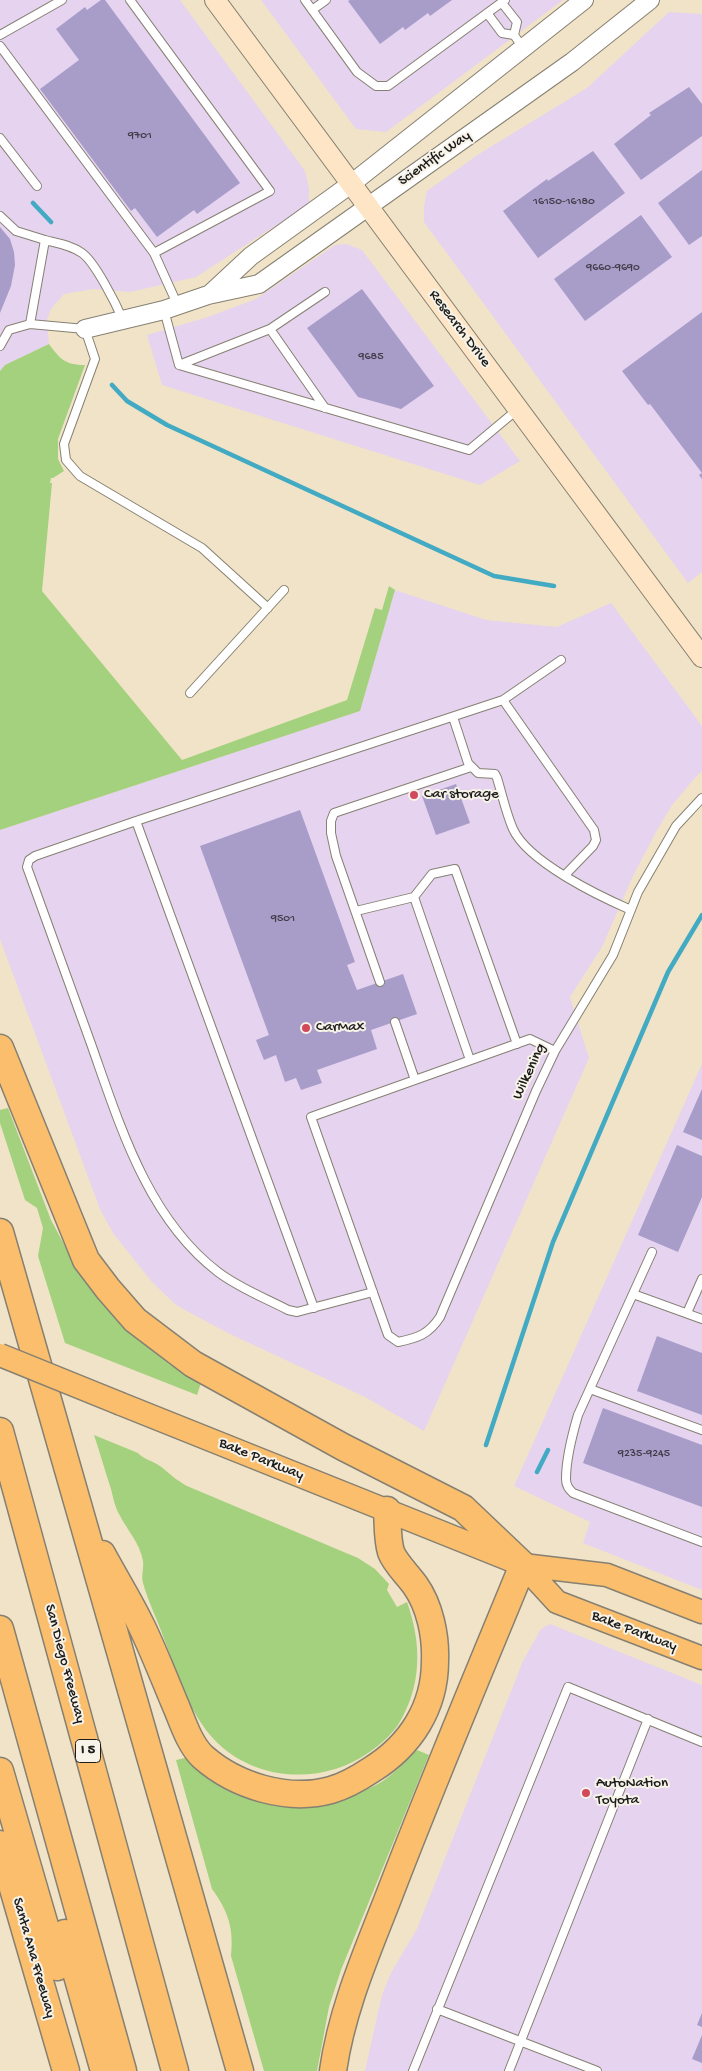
<!DOCTYPE html>
<html>
<head>
<meta charset="utf-8">
<style>
  body { margin:0 }
  canvas { display:block; background:#f1e3c7 }
</style>
</head>
<body>
<canvas width="702" height="2071"></canvas>
<script>
const g = document.querySelector('canvas').getContext('2d');
g.lineJoin = 'round';
function paint(path, color) {
  g.fillStyle = color;
  g.fill(path, 'evenodd');
}
function stroke(path, color, width, dash) {
  g.strokeStyle = color;
  g.lineWidth = width;
  g.lineCap = dash ? 'butt' : 'round';
  g.setLineDash(dash || []);
  g.stroke(path);
}
function drawText(font, color, halo, rows, align = 'center') {
  g.font = font + ' "Gochi Hand",sans-serif';
  g.lineWidth = 4;
  g.setLineDash([]);
  g.textBaseline = 'middle';
  g.strokeStyle = halo;
  g.fillStyle = color;
  for (const [text, x, y, turn = 0] of rows) {
    g.save();
    g.translate(x, y);
    g.rotate((+turn || 0) * Math.PI / 180);
    g.textAlign = isNaN(turn) ? turn : align;
    if (halo) g.strokeText(text, 0, 0);
    g.fillText(text, 0, 0);
    g.restore();
  }
}
const built = new Path2D(`
  M0,0h180l125,171 4,17v16l-113,73 -66,15 -37,-3 -29,5 -13,15 -4,11 2,24 -44,21 -5,6z
  M261,0h302l-177,132 -30,-3z
  M669,12l33,2v558l-14,11 -264,-361v-15l3,-16 52,-37 108,-66z
  M346,244l16,6 158,211 -40,24 -318,-100 -15,-50 61,-18 48,-18 79,-54z
  M395,590l91,30 71,7 54,-24 91,123v45l-8,8 -22,26 -16,27 -24,46 -30,69 -32,50 19,61 -165,373 -59,-34 -135,-63 -45,-24 -10,-6 -23,-22 -39,-49 -13,-24 -100,-270v-109l360,-119z
  M702,1064v526l-119,-47 7,-21 -76,-36z
  M550,1624l152,61v386h-337l17,-76 9,-22 26,-44 106,-268 18,-32z`);
const green = new Path2D(`
  M49,344c11,15 16,21 36,21l-27,74v20l6,12 -11,7h-2l-1,5h2l-10,108 140,169 165,-60 28,-92 7,2 7,-24 6,4 -35,121 -360,119v-459l5,-6z
  M8,1108l43,112 24,45 59,71 35,28 32,19 -4,12 -132,-52 -27,-87 5,-28 -6,-20 -12,-8 -25,-77v-13z
  M94,1435l44,18c5,6 15,8 22,13 9,7 16,14 27,20l171,72 17,11 14,15 -2,6 10,17 10,-5c15,42 15,84 -9,123 -7,10 -17,19 -27,26 -49,36 -121,31 -161,-16 -23,-28 -34,-65 -47,-99 -6,-17 -15,-35 -20,-53 -2,-7 1,-15 0,-22 -3,-18 -16,-31 -24,-47 -4,-7 -6,-17 -8,-25 -6,-18 -11,-36 -17,-54z
  M417,1750l12,5 -88,215 -12,37 -12,64h-53l-33,-115c3,-28 -3,-45 -19,-67l-36,-129 13,-3c18,12 38,30 57,39 38,19 94,8 130,-11 16,-8 28,-23 41,-35z`);
const stream = new Path2D(`
  M33,203l18,19
  M112,385l15,16 40,24 327,151 60,10
  M486,1445l67,-203 115,-270 34,-57
  M537,1472l11,-22`);
const building = new Path2D(`
  M101,0h4l135,183 -43,31 -3,-4 -37,27 -22,-29 -4,3 -91,-122 39,-29 -23,-31 29,-22 2,3z
  M350,0h102l-22,16 -2,-3 -23,17 -2,-3 -23,17 -32,-43z
  M689,87l13,17v32l-61,44 -27,-36 37,-29 -2,-2z
  M593,151l32,42 -87,65 -35,-47 44,-32 1,2z
  M702,170v66l-13,9 -31,-42z
  M641,215l31,42 -87,64 -31,-42z
  M0,227l10,12 4,13 1,13 -4,21 -11,27z
  M362,289l72,97 -33,23 -43,-12 -51,-69z
  M702,312v167l-3,-4 3,-2 -52,-69 -2,1 -26,-34z
  M456,784l14,39 -34,12 -14,-39z
  M300,810l55,152 -8,3 10,25 46,-16 14,40 -46,16 6,19 -60,21 5,13 -21,7 -5,-12 -11,4 -9,-27 -12,5 -8,-20 13,-5 -69,-189z
  M702,1089v51l-19,-8z
  M677,1145l25,11v41l-24,55 -40,-17z
  M657,1336l45,17v62l-65,-24z
  M603,1408l99,37v62l-119,-44z
  M702,2013v14l-5,-2z
  M702,2035v28l-10,-4z`);
const service = new Path2D(`
  M130,0l140,191 -116,62
  M305,0l52,72 19,14h12l117,-86
  M502,3l15,19 -3,13
  M312,10l14,-10
  M487,13l15,20 12,2 9,13
  M0,35l62,-35
  M0,46l154,207 24,53
  M0,138l37,48
  M0,216l16,15 29,9
  M164,310l15,55 290,85 49,-41
  M123,320c-7,-16 -28,-58 -41,-67 -11,-8 -25,-10 -37,-13l-15,84 55,5 10,30 -31,85 2,16 14,16 122,72 66,60
  M270,329l55,-37
  M0,346l9,-16 21,-6
  M179,365l91,-36 55,79
  M190,693l94,-103
  M503,700l91,130 2,10 -3,6 -28,29
  M453,717l15,46 10,10 17,1 2,4c5,16 9,35 16,51 15,33 86,67 118,81
  M136,821l367,-121 58,-40
  M356,911l58,-14
  M380,982l-44,-126 -5,-23v-12l3,-8 137,-46
  M395,1022l20,58
  M555,1051l-25,-12 -219,78 77,218 10,7c20,-4 31,-8 42,-25l96,-226 19,-40 58,-96 25,-63 38,-66 26,-28
  M470,1060l-56,-163 18,-23 23,-5 62,175
  M652,1252l-74,163c-5,17 -12,46 -12,64 0,7 3,10 7,14l129,49
  M633,1294l69,25
  M314,1308l-178,-487 -101,35 -6,4 -2,7c21,58 42,116 63,174 29,81 56,176 128,231 21,16 47,26 70,38l9,2 76,-20
  M687,1313l15,-34
  M590,1389l112,41
  M437,2009l160,62
  M413,2071l155,-384 134,55
  M509,2071l139,-352`);
const tertiary = new Path2D(`
  M209,295l42,-39 100,-72 233,-184
  M85,329l79,-19 44,-15 51,-11 313,-222 78,-62`);
const secondary = new Path2D(`
  M215,0l487,657`);
const primary = new Path2D(`
  M121,1404l402,161 84,10 95,37
  M523,1565l34,37 145,56`);
const motorway = new Path2D(`
  M0,1048l86,212 22,29 27,31 58,44 150,83 120,61 60,57c-44,107 -89,214 -131,323 -23,60 -50,119 -59,183
  M0,1232l240,839
  M0,1431l175,640
  M102,1554c13,24 28,48 40,73 13,27 24,56 36,84 6,15 13,35 25,46 33,29 85,45 128,33 14,-4 28,-12 40,-20 39,-24 64,-62 64,-109 1,-25 -5,-55 -20,-76 -7,-10 -20,-22 -24,-33 -4,-13 -3,-29 -4,-42
  M0,1629l123,442
  M0,1771l57,196
  M0,1844l66,227
  M65,1933l39,138`);
const primaryBridge = new Path2D(`
  M0,1355l121,49`);
const markers = [
  [414,795,5,"#d1495b"],
  [306,1028,5,"#d1495b"],
  [586,1793,5,"#d1495b"]
];
const numberNames = [
  ["9701",140,136],
  ["16150-16180",564,202],
  ["9660-9690",613,268],
  ["9685",371,357],
  ["9501",283,919],
  ["9235-9245",644,1454]
];
const shields = [
  [88,1751,25]
];
const shieldNames = [
  ["I 5",88,1751]
];
const streetNames = [
  ["Scientific Way",435,159,-35],
  ["Research Drive",459,329,53],
  ["Wilkening",530,1072,-65],
  ["Bake Parkway",261,1460,22],
  ["Bake Parkway",634,1632,21],
  ["San Diego Freeway",64,1664,75],
  ["Santa Ana Freeway",33,1958,74]
];
const poiNames = [
  ["Car storage",424,795],
  ["CarMax",316,1028],
  ["AutoNation",596,1784],
  ["Toyota",596,1801]
];
paint(built, '#e5d3f0');
paint(green, '#a4d17e');
stroke(stream, '#42aac2', 4.5);
paint(building, '#a89dc9');
stroke(service, '#868072', 10);
stroke(tertiary, '#868072', 20);
stroke(secondary, '#868072', 22);
stroke(primary, '#868072', 25);
stroke(motorway, '#868072', 29);
stroke(service, '#fff', 8);
stroke(tertiary, '#fff', 18);
stroke(secondary, '#fde5c5', 20);
stroke(primary, '#fabe6d', 22);
stroke(motorway, '#fabe6d', 26);
stroke(primaryBridge, '#868072', 25, []);
stroke(primaryBridge, '#fabe6d', 22);
for (const [x, y, r, color] of markers) {
  const dot = new Path2D();
  dot.arc(x, y, r, 0, 2 * Math.PI);
  g.fillStyle = color;
  g.fill(dot);
  stroke(dot, '#f7f3e8', 2);
}
drawText('12px', '#3f3c47', null, numberNames);
for (const [x, y, w] of shields) {
  const box = new Path2D();
  box.roundRect(x - w / 2, y - 11.5, w, 23, 4);
  g.fillStyle = '#f7f3e8';
  g.fill(box);
  stroke(box, '#1c1c1c', 1);
}
drawText('bold 14px', '#1c1c1c', null, shieldNames);
drawText('15px', '#1c1c1c', '#f7f3e8', streetNames);
drawText('15px', '#1c1c1c', '#f7f3e8', poiNames, 'left');
</script>
</body>
</html>
